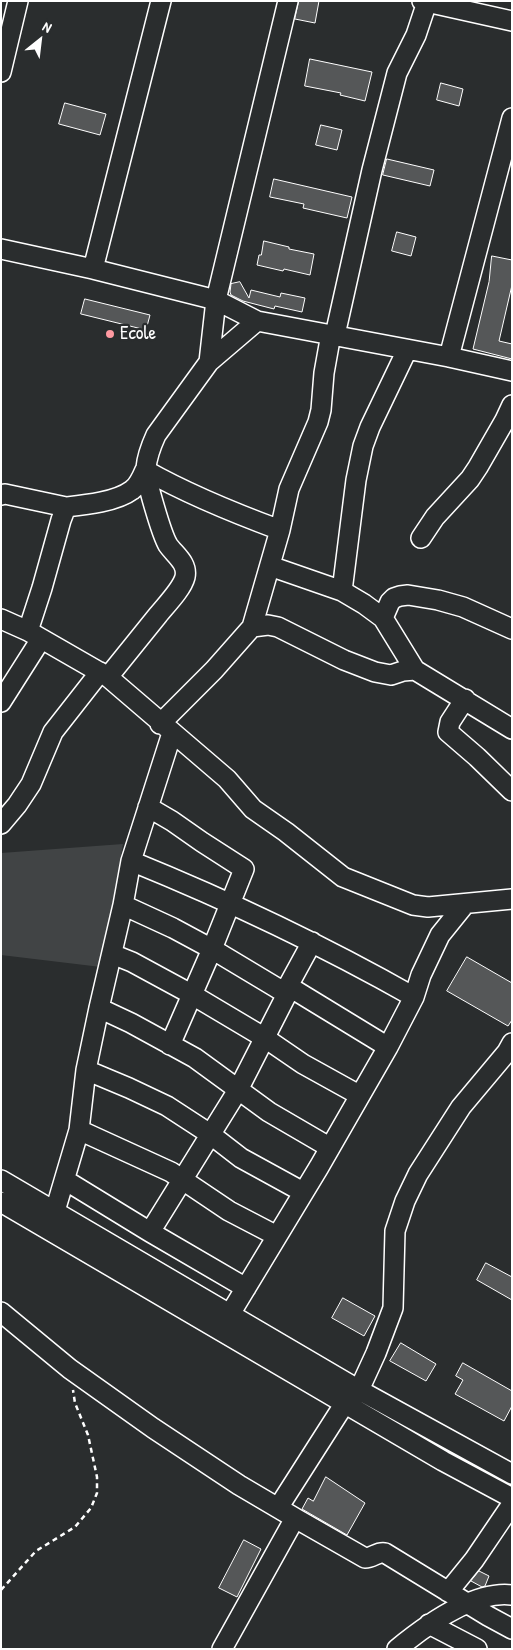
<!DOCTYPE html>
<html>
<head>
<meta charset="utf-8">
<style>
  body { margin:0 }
  #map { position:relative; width:513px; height:1650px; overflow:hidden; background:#2a2d2e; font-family:"Patrick Hand",sans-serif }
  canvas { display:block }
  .frame { position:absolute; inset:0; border:2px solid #fff; pointer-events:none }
  .north { position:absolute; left:15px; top:15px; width:50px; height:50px; -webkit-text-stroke:4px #2a2d2e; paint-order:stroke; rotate:29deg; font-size:14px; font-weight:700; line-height:20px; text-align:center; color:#fff }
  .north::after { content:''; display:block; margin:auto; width:18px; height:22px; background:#fff; clip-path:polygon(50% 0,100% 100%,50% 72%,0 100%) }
</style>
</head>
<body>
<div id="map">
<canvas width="513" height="1650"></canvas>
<div class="frame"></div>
<div class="north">N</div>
</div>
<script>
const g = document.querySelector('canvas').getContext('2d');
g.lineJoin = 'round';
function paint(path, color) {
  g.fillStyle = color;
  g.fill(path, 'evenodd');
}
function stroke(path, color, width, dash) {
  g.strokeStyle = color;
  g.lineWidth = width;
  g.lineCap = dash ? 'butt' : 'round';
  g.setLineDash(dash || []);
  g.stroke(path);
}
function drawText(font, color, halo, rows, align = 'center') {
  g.font = font + ' "Patrick Hand",sans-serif';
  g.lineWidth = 4.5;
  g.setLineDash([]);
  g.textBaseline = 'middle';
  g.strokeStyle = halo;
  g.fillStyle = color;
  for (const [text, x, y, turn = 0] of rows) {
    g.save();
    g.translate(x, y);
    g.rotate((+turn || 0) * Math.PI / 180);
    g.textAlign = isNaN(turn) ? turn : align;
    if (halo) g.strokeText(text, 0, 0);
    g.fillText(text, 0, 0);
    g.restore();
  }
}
const green = new Path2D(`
  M123,844l-22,123 -100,-12v-102z`);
const building = new Path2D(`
  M299,1h20l-4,22 -20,-4z
  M310,59l62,13 -7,29 -25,-6 1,-2 -36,-7z
  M441,83l22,6 -4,17 -22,-6z
  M65,103l41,11 -6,21 -41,-11z
  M321,125l21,5 -5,20 -21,-5z
  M387,159l47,11 -4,16 -47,-11z
  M274,179l78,18 -5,21 -44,-10 1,-4 -34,-7z
  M397,232l19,5 -5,19 -19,-5z
  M264,241l25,6v2l25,5 -4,21 -26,-6 -1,2 -26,-6 2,-10h2z
  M492,256l20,4v25l-13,56 13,3v15l-39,-10 16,-67z
  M240,282l9,16 2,-8 29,7 1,-4 24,5 -3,14 -27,-6 -1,3 -31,-8 -12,-6 -1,-3 1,-8z
  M85,299l65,16 -4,15 -65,-16z
  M467,957l45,26v37l-4,6 -61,-35z
  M486,1263l26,14v23l-35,-20z
  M343,1298l32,18 -11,20 -32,-18z
  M401,1343l35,21 -10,17 -36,-20z
  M463,1363l49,28v15l-8,15 -49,-27 8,-14 -7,-4z
  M326,1477l39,26 -18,32 -45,-26 6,-11 5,3z
  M244,1540l17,9 -24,48 -18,-9z
  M479,1571l10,5 -4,10 -3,1 -11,-6z`);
const path = new Path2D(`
  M1,1590l35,-39 39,-24 16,-19 6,-15v-16l-9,-42 -13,-32 -2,-13`);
const minor = new Path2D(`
  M422,1l90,20
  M1,72l17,-71
  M1,249l92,20 123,31 41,21 192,36 63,14
  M93,269l68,-268
  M335,335l37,-165 25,-97 19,-38 11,-33
  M449,357l63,-239
  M209,362l48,-41
  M1,495l4,-1 61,13
  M421,538l14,-21 35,-38 8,-12 27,-47 7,-15
  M270,566l72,25 22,13 19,14 32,52 97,59
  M342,591l14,-111 7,-34 7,-19 37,-77
  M383,618l7,-16 4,-4 6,-2 8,-1 30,5 25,7 49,22
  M1,619l27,12 80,46 119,102 26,30 33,23 57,45 70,28 15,2 84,-8
  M252,627l16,-2 10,2 66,33 31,12 16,3 12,-4 12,-1
  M28,631l14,-43 19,-68 5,-13c19,-2 50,-5 66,-17 6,-4 10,-13 13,-20 44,25 89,43 135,60
  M108,677c17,-21 33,-41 50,-62 8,-10 24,-26 27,-38 3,-14 -10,-22 -17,-32 -6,-10 -23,-66 -22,-77 1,-12 5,-22 10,-33l53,-73 7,-62 72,-299
  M465,699l-15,23 -2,10 29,25 35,34
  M1,702l40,-63
  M160,724l54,-54 38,-43 28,-97 9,-41 29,-67 3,-12 3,-37 7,-39
  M148,807l24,14 30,21 42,27 -32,80 -42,96
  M1,824l16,-19 14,-21 22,-52 47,-60
  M131,861c96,39 193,85 283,136
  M123,905l50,23 39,21 75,45
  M112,954l20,8 59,32 74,44 38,26 56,31
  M288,986l100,61
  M99,1008l32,15 64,35 74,54 60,35
  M86,1070l43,18 38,18 43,28 31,24 62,34
  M79,1130l92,42 58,39 48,25
  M1,1180l358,210 153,84
  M65,1180l85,52 96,56
  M1,1202l442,259 69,37
  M55,1211l24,-81 7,-60 13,-62 24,-103 8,-44 41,-128
  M150,1232l88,-142 49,-96 1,-8 24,-44
  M1,1312l69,57 83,59 86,57 56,33 -73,131
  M230,1314l89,-147 69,-120 26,-50 7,-22 19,-40 25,-31
  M359,1390l17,-37 17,-45 2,-77 10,-30 13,-27 43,-67 46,-55 5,-9
  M278,1508l67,-105
  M295,1518l70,40c8,0 13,-7 20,-5l103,63 24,13
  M448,1592l26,-32 38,-56
  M429,1624l48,25
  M397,1649c28,-23 77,-59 115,-54`);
const markers = [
  [110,334,5,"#ff9aa2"]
];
const poiNames = [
  ["Ecole",120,334]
];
paint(green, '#414445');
paint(building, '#555758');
stroke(building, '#fff', 1);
stroke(minor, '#fff', 22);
stroke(path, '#fff', 2.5, [5, 4]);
stroke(minor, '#2a2d2e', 19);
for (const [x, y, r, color] of markers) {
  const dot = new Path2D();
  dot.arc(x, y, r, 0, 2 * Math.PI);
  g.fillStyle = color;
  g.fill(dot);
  stroke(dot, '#2a2d2e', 2);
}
drawText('19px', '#fff', '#2a2d2e', poiNames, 'left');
</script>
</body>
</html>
